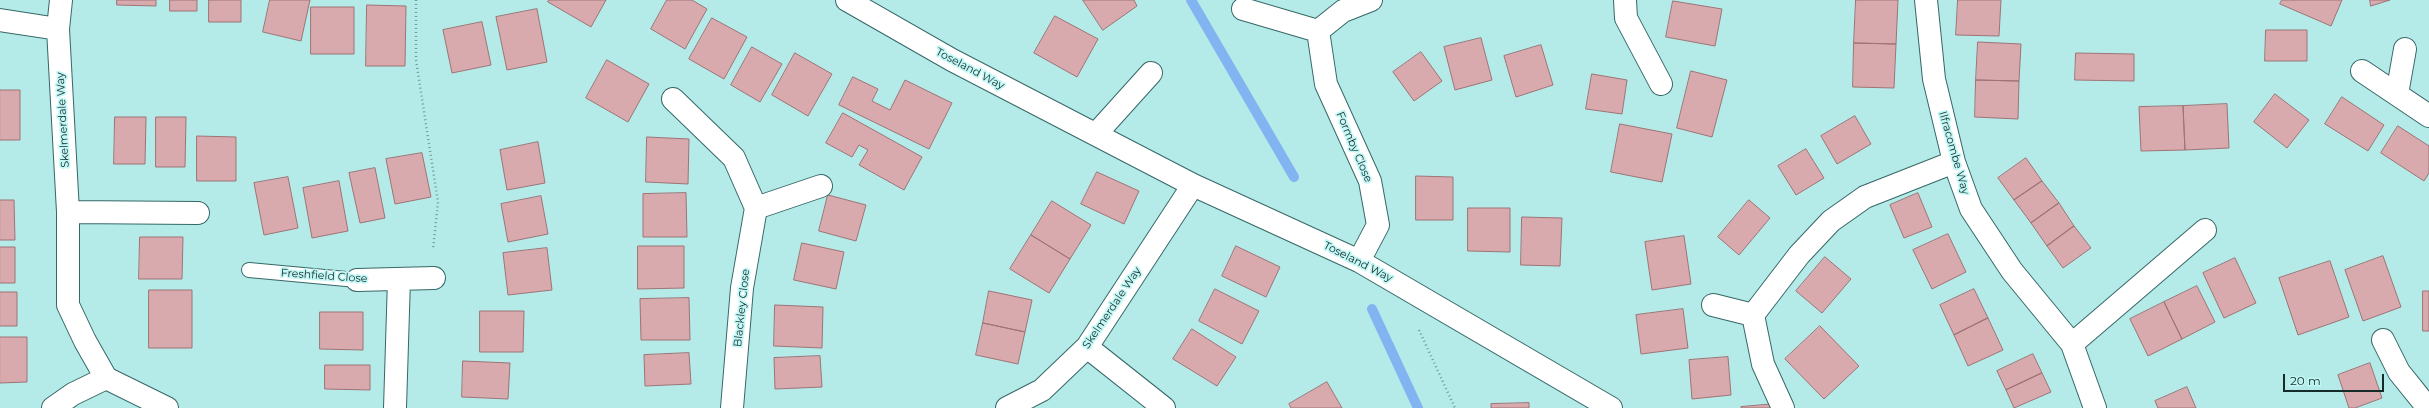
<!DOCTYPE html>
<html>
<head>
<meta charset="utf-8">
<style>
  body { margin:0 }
  #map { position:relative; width:2429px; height:408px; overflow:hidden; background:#b4eae8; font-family:Montserrat,sans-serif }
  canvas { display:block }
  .scale { position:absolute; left:2283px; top:374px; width:101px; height:18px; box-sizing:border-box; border:2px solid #152b2a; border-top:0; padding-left:5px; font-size:12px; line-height:14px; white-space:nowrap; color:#152b2a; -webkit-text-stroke:3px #c1f7f5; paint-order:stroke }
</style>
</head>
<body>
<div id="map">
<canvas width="2429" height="408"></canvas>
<div class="scale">20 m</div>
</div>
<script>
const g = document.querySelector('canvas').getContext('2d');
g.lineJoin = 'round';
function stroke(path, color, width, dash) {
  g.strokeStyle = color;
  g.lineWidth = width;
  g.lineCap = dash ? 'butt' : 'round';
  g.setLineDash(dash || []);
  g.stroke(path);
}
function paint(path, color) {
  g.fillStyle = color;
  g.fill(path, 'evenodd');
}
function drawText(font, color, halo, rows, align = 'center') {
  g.font = font + ' Montserrat,sans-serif';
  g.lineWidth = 3.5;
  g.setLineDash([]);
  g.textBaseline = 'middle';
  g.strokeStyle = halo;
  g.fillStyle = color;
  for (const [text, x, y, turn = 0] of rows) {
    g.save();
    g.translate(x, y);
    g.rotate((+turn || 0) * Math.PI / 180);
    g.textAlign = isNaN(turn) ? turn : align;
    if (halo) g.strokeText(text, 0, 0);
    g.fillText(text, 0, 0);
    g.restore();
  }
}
const stream = new Path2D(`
  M1191,0l103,177
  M1372,309l46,99`);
const building = new Path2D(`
  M117,0h39v6l-39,-1z
  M170,0h27v11h-27z
  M209,0h32v22h-32z
  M270,0h40l-9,41 -38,-9z
  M549,0h57l-15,27 -43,-25z
  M667,0h25l15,9 -22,40 -34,-20z
  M1083,0h51l3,6 -34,24z
  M1856,0h42l-2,44 -42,-1z
  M1958,0h43l-2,36 -43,-1z
  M2282,0h60l-11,26 -51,-22z
  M2370,0h20l-19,6z
  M1673,1l49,8 -7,37 -49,-9z
  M367,5l39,1 -1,60h-39z
  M311,7h43v47h-43z
  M537,9l10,53 -40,8 -11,-53z
  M1055,16l43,23 -21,38 -43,-24z
  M712,18l35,19 -23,42 -35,-20z
  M482,22l9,43 -39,8 -9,-43z
  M2266,30h41v31h-42z
  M1481,38l11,42 -37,10 -11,-43z
  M1978,42l43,2 -2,37 -43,-1z
  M1854,43l42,1 -2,44 -41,-1z
  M1541,45l12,40 -37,12 -12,-41z
  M752,47l30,17 -22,38 -29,-17z
  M1421,52l21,29 -28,20 -21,-29z
  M795,53l37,21 -24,42 -36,-21z
  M2076,53l58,1v27l-59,-1z
  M607,60l42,24 -21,38 -42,-24z
  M1691,71l36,9 -15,57 -35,-9z
  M1592,74l35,6 -5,34 -36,-5z
  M853,77l25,12 -6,12 18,9 15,-30 47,23 -23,46 -90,-44z
  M1976,80l43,1 -1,38 -43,-2z
  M0,90h20v50h-20z
  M2275,94l34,26 -22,28 -33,-26z
  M2342,97l42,28 -16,26 -43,-27z
  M2227,104l2,44 -44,2 -2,-44z
  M2183,106l2,44 -44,1 -2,-44z
  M843,113l79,44 -18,33 -45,-25 9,-15 -9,-5 -7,12 -26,-14z
  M1855,116l16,28 -34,20 -16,-28z
  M115,117h31l-1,47h-31z
  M156,117h30l-1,50h-29z
  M1620,124l52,10 -10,48 -51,-10z
  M2398,126l31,20v27l-5,8 -43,-28z
  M197,136l39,1v44h-39z
  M647,137l42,2 -1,45 -42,-2z
  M538,142l7,41 -38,7 -7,-40z
  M1806,149l18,29 -28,17 -18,-29z
  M422,153l9,44 -36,7 -9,-45z
  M2026,158l16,23 -28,19 -16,-22z
  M375,168l10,50 -25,5 -11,-50z
  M1097,172l42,19 -15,33 -43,-20z
  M1416,176l37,1v43h-37z
  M288,177l10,51 -34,7 -10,-52z
  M339,181l9,50 -36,7 -9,-50z
  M2042,181l17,22 -28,20 -17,-23z
  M686,193l1,44h-44v-43z
  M1918,193l14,34 -28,11 -14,-33z
  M828,195l38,10 -10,36 -37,-10z
  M541,196l7,38 -40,8 -7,-38z
  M0,200h14l1,40h-15z
  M1749,200l21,18 -31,37 -21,-18z
  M1052,201l39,24 -21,34 -39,-24z
  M2059,203l15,23 -27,20 -16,-23z
  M1468,208h42v44l-42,-1z
  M1522,217l40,1 -2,48 -39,-1z
  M2074,226l17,22 -28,20 -16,-22z
  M1948,234l18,38 -34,17 -19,-39z
  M1031,235l39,24 -21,34 -39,-24z
  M1684,236l7,48 -39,6 -7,-48z
  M140,237h43l-1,42h-43z
  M802,243l42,9 -8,37 -42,-9z
  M638,246h46v42l-46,1z
  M1236,246l44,21 -14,30 -44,-21z
  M0,247h15v36h-15z
  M547,248l5,42 -44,5 -5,-42z
  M2383,256l18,51 -38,14 -18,-51z
  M1825,257l26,22 -29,34 -26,-22z
  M2235,258l21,45 -32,15 -21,-45z
  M2330,261l19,56 -51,18 -19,-57z
  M2197,286l18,36 -33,17 -18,-37z
  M1215,289l44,22 -17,33 -43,-23z
  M1974,289l14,29 -34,17 -14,-30z
  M149,290h43v58h-43z
  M989,291l43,9 -7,32 -42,-9z
  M2423,291h6v40h-6z
  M0,292h17v34h-17z
  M689,298l1,42h-49l-1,-41z
  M2164,302l18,37 -34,17 -18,-37z
  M775,305l48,2 -1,41 -48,-2z
  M1683,309l5,39 -47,6 -5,-39z
  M480,311h44l-1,41h-43z
  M320,312h43v38l-43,-1z
  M1988,318l15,32 -35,16 -14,-31z
  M983,323l42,9 -7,32 -42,-9z
  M1820,326l39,40 -35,33 -39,-40z
  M1192,329l44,28 -19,29 -44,-27z
  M0,337h27v45l-27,1z
  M689,353l2,31 -46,2 -1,-31z
  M2033,354l9,19 -36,17 -9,-19z
  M820,356l2,31 -47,2 -1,-31z
  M1728,357l3,38 -39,4 -3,-39z
  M463,361l47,2 -2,36 -46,-2z
  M2370,363l12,35 -27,10h-6l-11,-33z
  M325,365h45v25l-45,-1z
  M2042,373l9,19 -37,16 -8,-18z
  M1327,382l15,26h-51l-2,-4z
  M2187,387l9,21h-38l-3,-7z
  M1529,403v5h-38v-4z
  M1775,404l1,4h-35v-1z`);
const path = new Path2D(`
  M416,0v60l22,142 -5,47
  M1419,330l36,78`);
const lane = new Path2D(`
  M249,270l108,10`);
const street = new Path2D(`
  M61,0l-3,29 10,183v93l17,36 21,37 61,30
  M847,0l105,60 241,125 166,76 252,147
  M1625,0l1,18 35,66
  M1926,0l8,79 20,83 17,47 41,62 60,73 23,64
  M1243,9l75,22 8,53 44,97 8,44 -19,36
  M0,20l58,9
  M1318,31l25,-20 28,-11
  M2362,71l67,45
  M2397,94l8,-45
  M673,99l61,59 22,50 -14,80 -10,120
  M1096,134l55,-61
  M756,208l65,-22
  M68,212l130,1
  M357,280l77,-2
  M1713,305l40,10
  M2383,340l16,32 29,36
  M2072,344l133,-114
  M1087,347l77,61
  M53,408l20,-14 33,-16
  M395,408l4,-129
  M1007,408l35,-18 45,-43 106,-162
  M1783,408l-20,-44 -10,-49 46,-60 32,-34 34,-24 89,-35`);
const streetNames = [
  ["Toseland Way",970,69,28],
  ["Skelmerdale Way",63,120,-93],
  ["Formby Close",1354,147,67],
  ["Ilfracombe Way",1954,153,74],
  ["Toseland Way",1358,262,27],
  ["Freshfield Close",324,276,4],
  ["Blackley Close",742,308,-84],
  ["Skelmerdale Way",1112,308,-56]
];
stroke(stream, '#82b4f1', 10);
paint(building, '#d8aaad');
stroke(building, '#9e7376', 1);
stroke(lane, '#366867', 16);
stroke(street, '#366867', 24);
stroke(path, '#729b9a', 2.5, [1, 3]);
stroke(lane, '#fff', 14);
stroke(street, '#fff', 22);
drawText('11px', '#152b2a', '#c1f7f5', streetNames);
</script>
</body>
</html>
